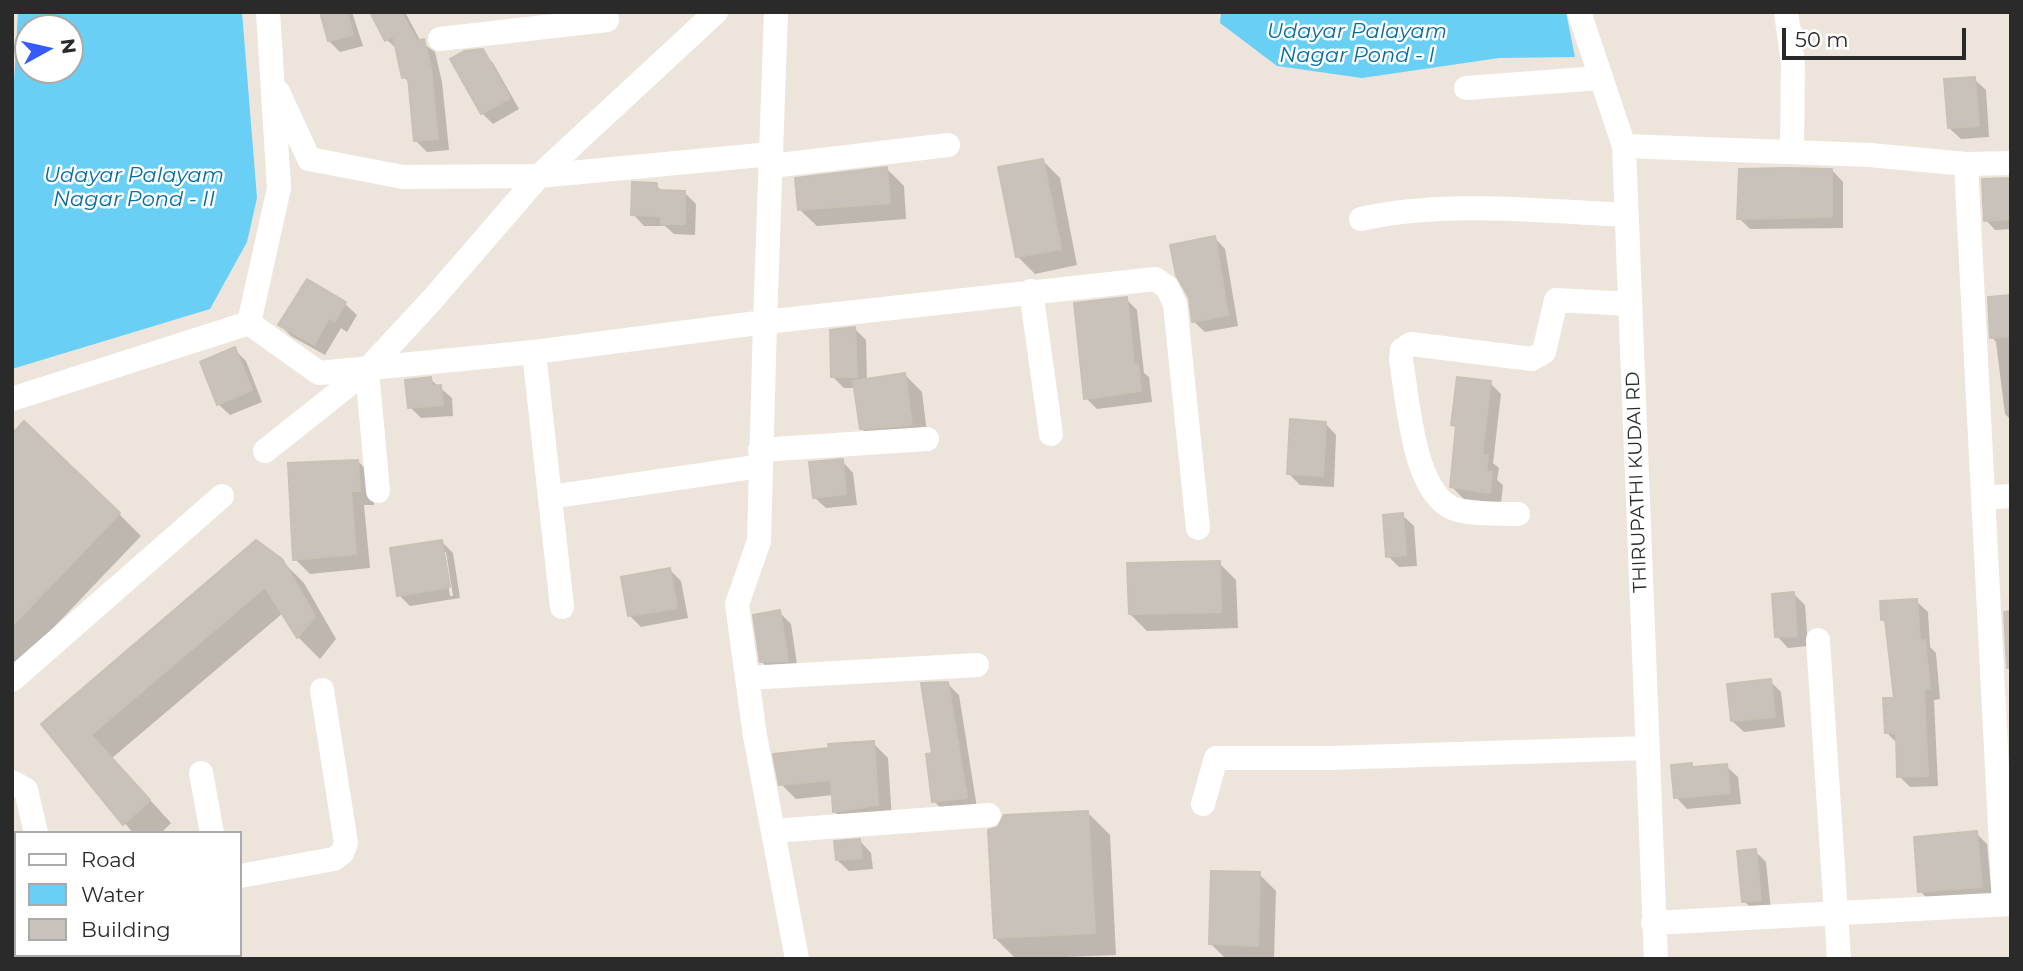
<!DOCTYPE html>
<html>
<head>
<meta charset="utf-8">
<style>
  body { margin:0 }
  #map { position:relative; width:2023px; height:971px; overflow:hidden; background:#ede5db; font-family:Montserrat,sans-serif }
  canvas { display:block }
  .frame { position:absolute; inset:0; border:14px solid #2a2a2a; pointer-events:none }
  .legend { position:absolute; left:14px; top:831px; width:228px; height:126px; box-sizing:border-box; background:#fff; border:2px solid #aaa; margin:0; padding:9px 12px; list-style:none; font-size:21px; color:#2a2a2a }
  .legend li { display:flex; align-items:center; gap:14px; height:35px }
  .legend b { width:35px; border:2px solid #aaa }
  .north { position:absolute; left:14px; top:14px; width:70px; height:70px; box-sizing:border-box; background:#fff; border:2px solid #aaa; border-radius:50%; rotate:82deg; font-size:19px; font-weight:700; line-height:28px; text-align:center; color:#2a2a2a }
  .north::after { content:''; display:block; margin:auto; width:24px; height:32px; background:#355bff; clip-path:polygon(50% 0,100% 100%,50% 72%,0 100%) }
  .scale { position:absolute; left:1782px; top:28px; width:184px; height:32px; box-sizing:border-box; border:4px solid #2a2a2a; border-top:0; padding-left:9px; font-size:21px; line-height:24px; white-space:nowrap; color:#2a2a2a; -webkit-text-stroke:5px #fff; paint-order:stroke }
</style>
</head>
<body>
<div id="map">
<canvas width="2023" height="971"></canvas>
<div class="frame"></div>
<ul class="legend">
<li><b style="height:9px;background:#fff"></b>Road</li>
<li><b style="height:19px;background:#69cff4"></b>Water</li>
<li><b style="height:19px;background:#c8c2ba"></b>Building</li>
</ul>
<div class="north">N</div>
<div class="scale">50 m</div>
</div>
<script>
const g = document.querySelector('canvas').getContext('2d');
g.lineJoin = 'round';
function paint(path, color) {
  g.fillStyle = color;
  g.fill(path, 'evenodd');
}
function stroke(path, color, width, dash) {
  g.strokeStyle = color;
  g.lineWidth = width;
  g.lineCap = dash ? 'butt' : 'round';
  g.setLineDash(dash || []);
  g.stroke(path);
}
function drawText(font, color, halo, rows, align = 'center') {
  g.font = font + ' Montserrat,sans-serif';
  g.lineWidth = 5;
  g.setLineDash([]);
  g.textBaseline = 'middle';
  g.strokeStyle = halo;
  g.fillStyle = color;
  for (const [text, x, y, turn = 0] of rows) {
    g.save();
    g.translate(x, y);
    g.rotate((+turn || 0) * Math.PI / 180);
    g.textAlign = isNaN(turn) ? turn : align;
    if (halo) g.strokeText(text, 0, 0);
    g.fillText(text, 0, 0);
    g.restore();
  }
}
const water = new Path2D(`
  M18,12h224l15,186 -10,44 -37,67 -198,60v-250zM28,28h42v42h-42z
  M1221,12h345l9,45 -76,1 -137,20 -85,-12 -57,-43z`);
const shadow = new Path2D(`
  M321,12h31l11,34 -23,6 -11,-11z
  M377,12h28l16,30 14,10 7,30 7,68 -22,2 -12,-12 -5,-56 -6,-7 -6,-27 -11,-10z
  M482,51l11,12 26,46 -26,15 -11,-11z
  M1974,79l12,11 3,47 -28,2 -12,-11z
  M1043,161l17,17 17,87 -42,9 -17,-17z
  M887,169l17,17 2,33 -89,7 -18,-17z
  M1832,170l11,12v46l-93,1 -11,-11z
  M2011,179v50l-16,1 -9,-10z
  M656,185l7,7h21l12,12 -1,31 -21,-1 -9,-8h-21l-11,-12z
  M1214,237l11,12 13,77 -33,6 -12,-11 -3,-23z
  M308,281l37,23 12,11 -10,17 -6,-4 -16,27 -34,-19 -11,-11z
  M2011,297v123l-6,-6 -9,-72 -4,-5z
  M1126,299l11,11 7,63 5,4 3,25 -55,7 -11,-11z
  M855,329l11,11 1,41 38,-6 17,17 6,49 -50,4 -17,-17 -5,-40h-12l-11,-11z
  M234,349l12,12 16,41 -32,13 -12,-11z
  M430,379l22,19 1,18 -32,2 -11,-11z
  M1490,383l11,11 -8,69 6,5 -2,12 6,5 -2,18 -37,-4 -11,-11 5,-59 -5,-4z
  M1325,423l11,12 -2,52 -34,-2 -11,-11z
  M12,436l107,78 22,22 -129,135z
  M358,461l14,15 2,29h-10l6,63 -60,6 -15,-15z
  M842,461l11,12 4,32 -31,3 -12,-11z
  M1402,515l12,11 3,40 -18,1 -11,-11z
  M442,542l11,11 7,45 -50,8 -11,-11zM443,552h3l7,44h-3z
  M281,560l23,23 32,56 -16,20 -22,-22 -15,-24 -171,145 59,65 -10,10h-28l-90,-109z
  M1219,563l17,17 2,48 -91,3 -17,-17z
  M670,570l11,11 7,37 -47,9 -12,-12z
  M1794,594l11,11 3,41 -20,2 -11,-12z
  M1916,601l12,11 2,35 6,6 4,46 -6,1 4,86 -28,1 -11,-11 -1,-32 -12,-12 10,-33 -8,-75 -5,-4z
  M779,612l12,12 7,47 -25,2 -11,-11z
  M1770,681l11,11 4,35 -41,5 -12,-11z
  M947,683l12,12 18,113 -32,5 -11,-12v-46z
  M873,743l15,15 4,62 -43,6 -15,-15 -1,-16 -37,4 -15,-15z
  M1726,766l12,11 3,27 -54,5 -11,-12 -3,-30z
  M1088,813l22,22 6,120 -100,4 -21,-21z
  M1976,833l11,11 5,54 -61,4 -11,-11z
  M860,841l11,12 2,16 -24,2 -12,-11z
  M1755,851l11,11 5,49 -16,1 -11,-11z
  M1259,874l17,17 -2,68h-48l-15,-15z`);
const building = new Path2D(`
  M320,12h27l6,23 -25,6z
  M370,12h31l16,29 7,-2 7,30 7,70 -24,2 -6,-64 -6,1 -9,-42 -8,5z
  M483,49l27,49 -29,16 -31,-55 14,-8z
  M1975,77l4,49 -31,2 -4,-49z
  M1043,159l18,90 -45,8 -18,-90z
  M887,167l3,36 -92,7 -3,-32z
  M1787,168l45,1v48l-95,2 2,-50z
  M2011,178v41l-27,2 -2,-42z
  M632,182l25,1v7l28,1v33h-24v-8l-30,-1z
  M1215,236l13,79 -36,7 -3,-24 -13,-23 -6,-30z
  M307,279l39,23 -11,20 -6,-4 -15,27 -36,-20z
  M2011,295v41l-21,2 -2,-41z
  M1127,297l7,68 4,-1 3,27 -57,8 -10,-96z
  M855,327l2,50h-26l-1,-47z
  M235,347l17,43 -35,15 -17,-43z
  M905,373l7,52 -52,4 -7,-48z
  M431,377l1,9 9,-1 2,20 -35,3 -3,-28z
  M1457,377l34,4 -9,74h6l-2,17h6l-2,21 -40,-6 6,-61 -5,-1z
  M1290,419l36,3 -3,54 -36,-2z
  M24,421l96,92 -108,113v-192z
  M843,459l3,35 -33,4 -4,-36z
  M358,460l2,31h-9l5,63 -63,6 -5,-97z
  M1403,513l3,42 -20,2 -3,-42z
  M256,540l26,19 33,57 -18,22 -32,-51 -174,148 59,65 -27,25 -82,-101z
  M442,540l8,47 -53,9 -7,-48z
  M1220,561l1,51 -92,2 -2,-51z
  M670,568l7,40 -49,8 -7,-39z
  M1794,592l3,44 -22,1 -3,-43z
  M1917,599l3,42 5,-1 5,48 -6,1 4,87 -31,1 -1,-44h-11l-2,-35h11l-9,-78h-4l-1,-19z
  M780,610l8,51 -28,1 -7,-47z
  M2011,611v57h-4l-3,-56z
  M1771,679l4,38 -44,4 -4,-37z
  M948,682l19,116 -35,4 -6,-48 6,-1 -11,-70z
  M874,741l4,64 -45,7 -2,-32 -52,5 -6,-31 56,-6 -1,-4z
  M1692,763v4l35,-3 3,29 -56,5 -3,-33z
  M1088,811l7,122 -101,5 -6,-108 10,-3 6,-12z
  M1977,831l5,56 -64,5 -4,-55z
  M860,839l2,19 -26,2 -2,-19z
  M1756,849l5,51 -19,2 -5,-51z
  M1211,871l49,1 -2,74 -49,-2z`);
const minor = new Path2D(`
  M268,12l11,176 -30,135 70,50 215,-21 231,-30 11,-310
  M1579,12l45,134 32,813
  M1786,12l7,52 -1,88
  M440,39l167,-19 -2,-8
  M1466,88l134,-10
  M278,92l31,67 94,18 136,-1 232,-22
  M1624,146l246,9 96,9 45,-1
  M1966,164l38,740
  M771,166l177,-21
  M1361,219c81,-19 182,-8 266,-4
  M1031,291l20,143
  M534,352l28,255
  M367,370l11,121
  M12,399l237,-76
  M760,450l167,-11
  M265,451l102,-81 64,-69 108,-125 177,-164
  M550,497l211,-31
  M1983,498l28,-2
  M1518,514c-19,-1 -42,1 -60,-4 -45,-11 -50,-111 -57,-150l1,-10 9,-6 121,15 12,-7 12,-52 74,4
  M1818,640l21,319
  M747,678l230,-13
  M12,680l210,-184
  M201,773l11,60
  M12,782l14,8 10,43
  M1203,804l13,-46h114l317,-10
  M773,831l216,-16
  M240,876l94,-17 8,-6 4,-10 -24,-153
  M1653,923l358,-19
  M65,955l1,4
  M797,959l-42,-223 -18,-132 22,-63 6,-219 390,-43 12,8 8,17 23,224`);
const streetNames = [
  ["THIRUPATHI KUDAI RD",1637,482,-92]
];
const waterNames = [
  ["Udayar Palayam",1357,32],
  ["Nagar Pond - I",1357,56],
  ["Udayar Palayam",134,176],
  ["Nagar Pond - II",134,200]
];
paint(water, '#69cff4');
paint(shadow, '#0003');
paint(building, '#c8c2ba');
stroke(building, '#c8c1b4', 2);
stroke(minor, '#fff', 24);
drawText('19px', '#2a2a2a', '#fff', streetNames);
drawText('italic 21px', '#076ca0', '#fff', waterNames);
</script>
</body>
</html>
